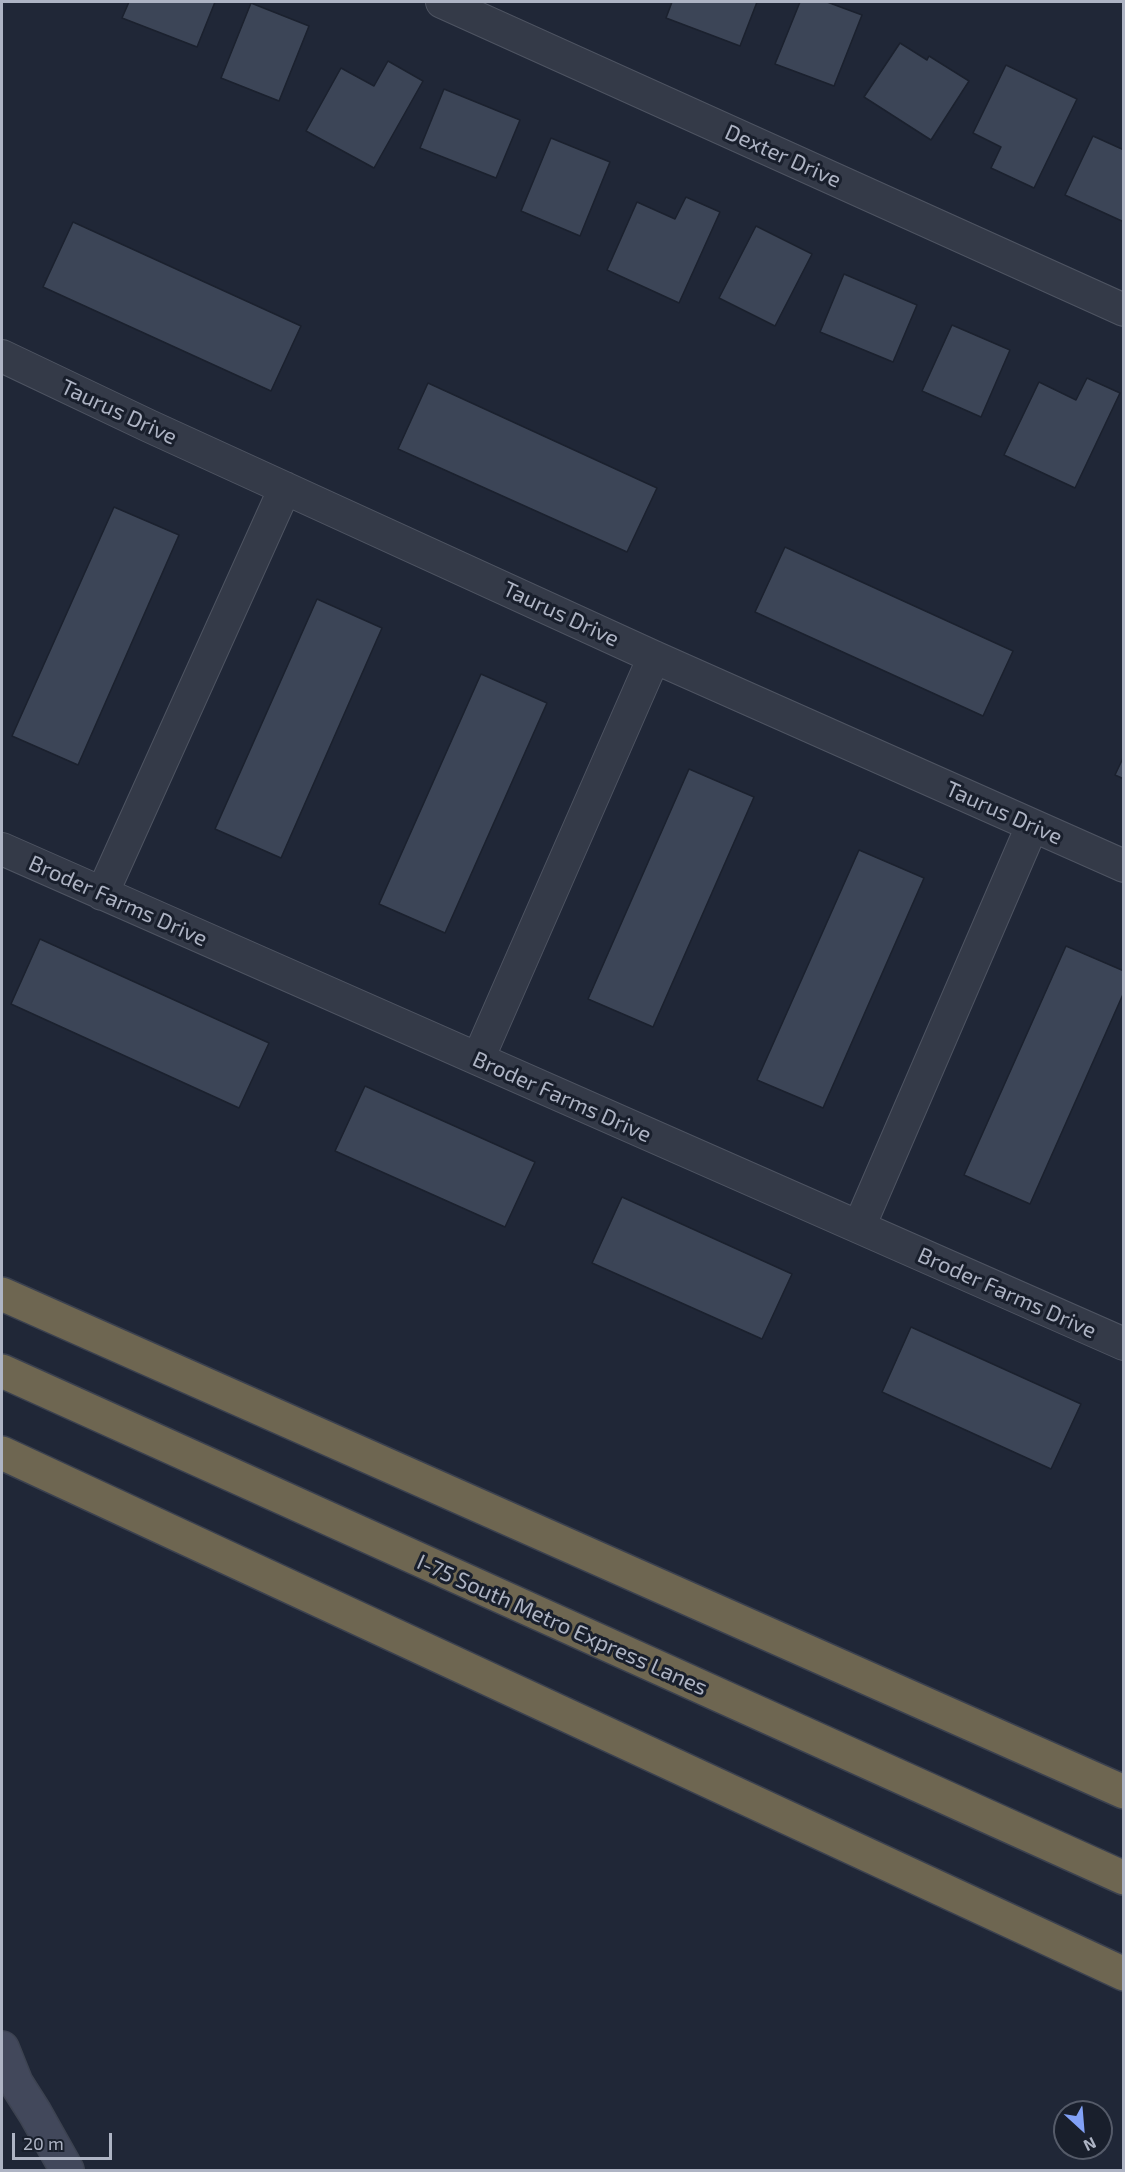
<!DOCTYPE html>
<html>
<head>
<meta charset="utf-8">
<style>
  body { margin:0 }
  #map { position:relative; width:1125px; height:2172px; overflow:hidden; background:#202737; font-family:"Exo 2",sans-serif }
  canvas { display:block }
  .frame { position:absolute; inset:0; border:3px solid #aeb4c4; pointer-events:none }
  .north { position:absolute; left:1053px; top:2100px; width:60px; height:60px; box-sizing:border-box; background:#191f2c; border:2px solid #555b69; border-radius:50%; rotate:154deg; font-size:16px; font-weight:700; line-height:24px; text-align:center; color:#aeb4c4 }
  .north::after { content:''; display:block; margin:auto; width:21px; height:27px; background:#82a1f6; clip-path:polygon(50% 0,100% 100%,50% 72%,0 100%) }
  .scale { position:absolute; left:12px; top:2133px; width:100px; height:27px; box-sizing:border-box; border:3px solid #aeb4c4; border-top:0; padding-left:8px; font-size:18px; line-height:21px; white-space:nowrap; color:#aeb4c4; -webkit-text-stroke:4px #191f2c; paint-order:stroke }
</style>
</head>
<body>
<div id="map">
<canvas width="1125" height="2172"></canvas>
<div class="frame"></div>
<div class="north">N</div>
<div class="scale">20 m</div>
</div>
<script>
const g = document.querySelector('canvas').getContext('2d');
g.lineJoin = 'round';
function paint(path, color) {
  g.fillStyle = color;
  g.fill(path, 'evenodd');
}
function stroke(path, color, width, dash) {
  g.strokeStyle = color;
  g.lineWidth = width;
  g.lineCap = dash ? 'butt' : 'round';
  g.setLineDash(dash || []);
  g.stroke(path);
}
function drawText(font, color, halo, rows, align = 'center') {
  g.font = font + ' "Exo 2",sans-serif';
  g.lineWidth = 6;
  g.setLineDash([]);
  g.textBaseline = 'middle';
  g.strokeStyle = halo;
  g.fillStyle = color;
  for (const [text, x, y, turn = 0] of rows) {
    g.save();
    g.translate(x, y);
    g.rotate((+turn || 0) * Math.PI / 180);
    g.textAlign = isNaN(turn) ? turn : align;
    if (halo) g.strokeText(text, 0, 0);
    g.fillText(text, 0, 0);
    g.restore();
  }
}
const building = new Path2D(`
  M129,2h86l-18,45 -75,-29z
  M672,2h85l-17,44 -74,-28z
  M800,2h27l35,13 -28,71 -59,-22z
  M251,3l58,23 -30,75 -58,-23z
  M900,43l27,17 2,-4 40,25 -38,59 -67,-43z
  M388,61l35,20 -49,87 -68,-37 35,-63 33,18z
  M1006,65l71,34 -43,89 -43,-20 10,-21 -28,-14z
  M444,89l76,31 -24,58 -76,-30z
  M1093,136l31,14v72l-59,-27z
  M551,138l59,24 -30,74 -59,-25z
  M686,197l34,15 -41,91 -72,-33 30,-68 38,17z
  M73,222l228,104 -30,65 -228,-104z
  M756,226l56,28 -37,72 -56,-28z
  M844,274l73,31 -24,57 -73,-30z
  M952,325l58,25 -29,67 -59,-26z
  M1087,378l33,15 -45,95 -71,-33 35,-73 37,18z
  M428,383l229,105 -30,64 -229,-103z
  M114,507l65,28 -101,230 -66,-29z
  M785,547l228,104 -30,65 -228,-104z
  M317,599l65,29 -101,230 -66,-29z
  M481,674l66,29 -102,230 -66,-29z
  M1124,756v23l-9,-4z
  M689,769l65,28 -101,230 -65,-28z
  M859,850l65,28 -101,230 -66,-28z
  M40,939l229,104 -30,65 -228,-104z
  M1066,946l58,25v21l-94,212 -66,-29z
  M365,1086l170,76 -30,65 -170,-76z
  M622,1197l170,77 -30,65 -170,-76z
  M911,1327l170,77 -30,65 -169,-77z`);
const street = new Path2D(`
  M442,2l682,308
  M2,356l147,70 505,231 470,209
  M2,849l1122,495
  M102,894l183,-406
  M478,1059l176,-402
  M859,1227l173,-401`);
const secondary = new Path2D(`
  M2,2048l14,35 19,30 32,57`);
const highway = new Path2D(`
  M2,1294l1122,498
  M2,1371l1122,507
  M2,1453l1122,521`);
const streetNames = [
  ["Dexter Drive",783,156,24],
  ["Taurus Drive",119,412,25],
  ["Taurus Drive",561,614,25],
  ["Taurus Drive",1004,813,24],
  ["Broder Farms Drive",118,901,24],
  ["Broder Farms Drive",562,1097,24],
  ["Broder Farms Drive",1007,1293,24],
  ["I-75 South Metro Express Lanes",562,1625,24]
];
paint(building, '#3c4557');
stroke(building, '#1b212e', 1.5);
stroke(street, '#4e5462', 34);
stroke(secondary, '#3d4351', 36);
stroke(highway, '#3b414f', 36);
stroke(street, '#343a48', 32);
stroke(secondary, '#42485b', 33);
stroke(highway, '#6e6651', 33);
drawText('22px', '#aeb4c4', '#191f2c', streetNames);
</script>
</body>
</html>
